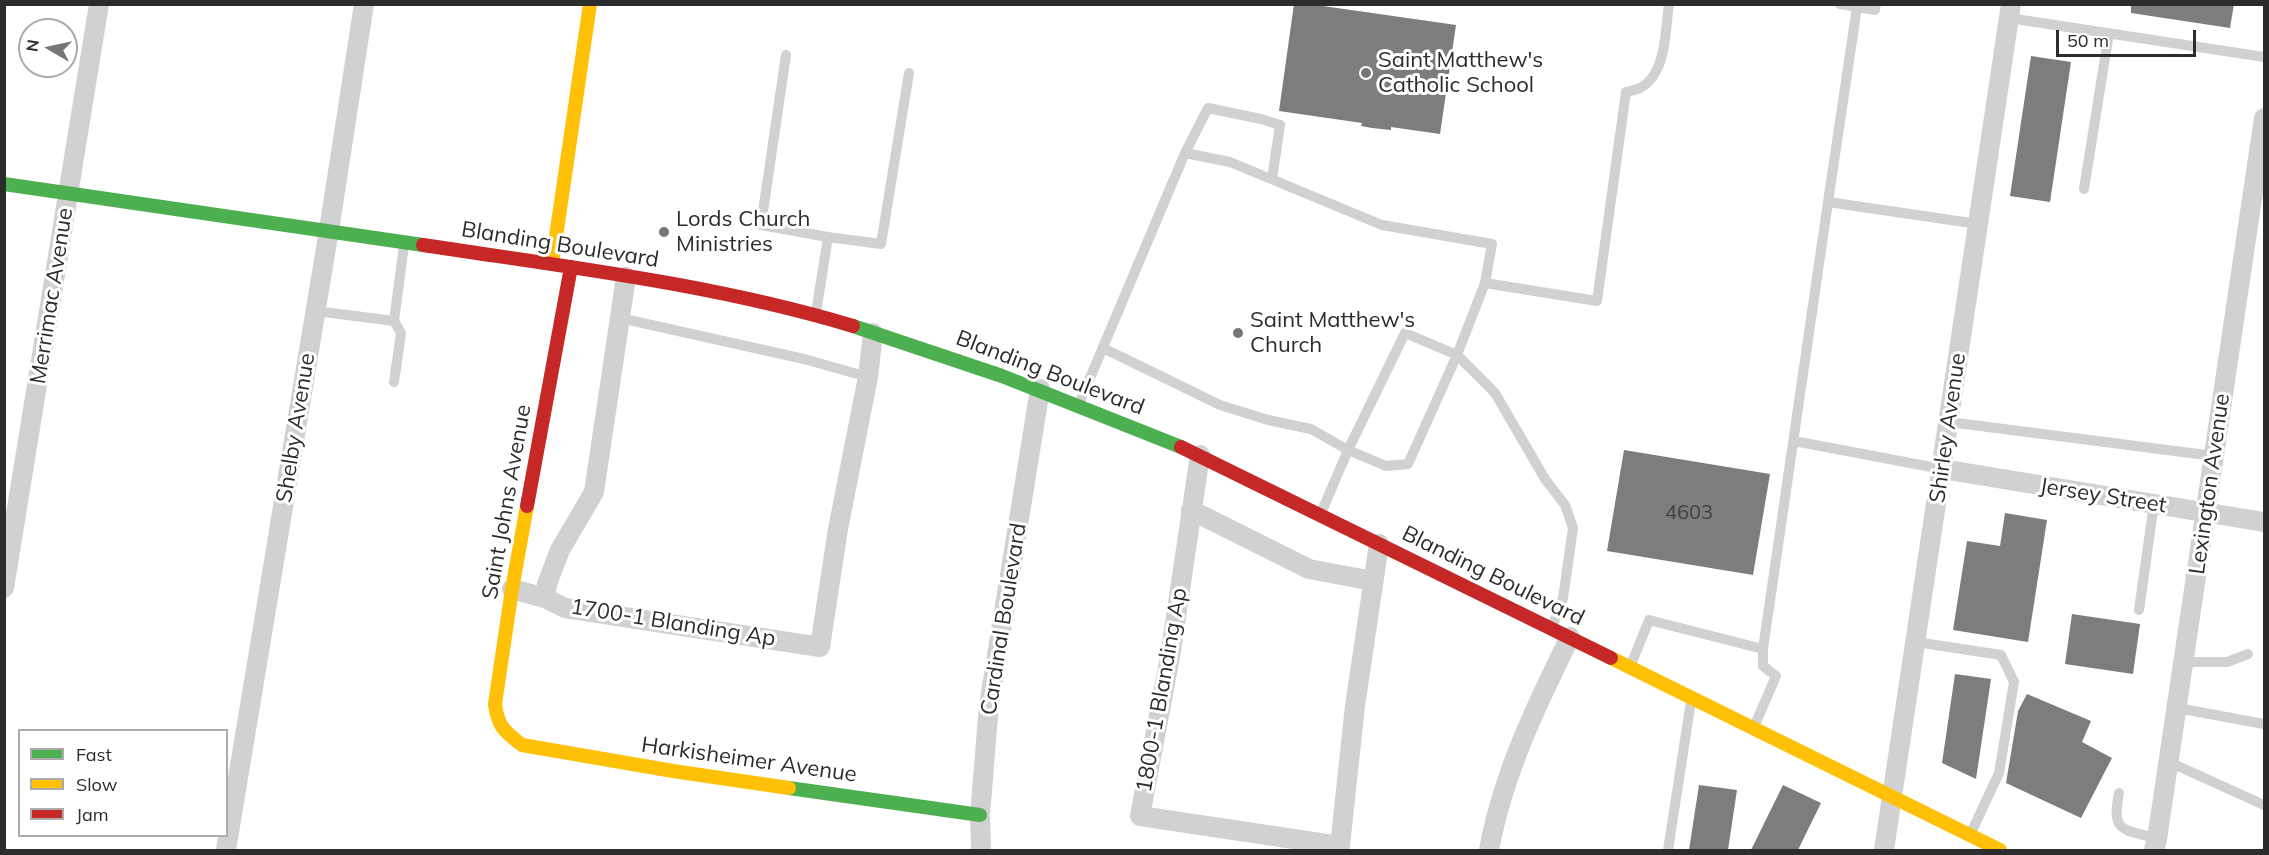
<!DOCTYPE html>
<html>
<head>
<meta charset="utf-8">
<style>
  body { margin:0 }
  #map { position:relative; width:2269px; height:855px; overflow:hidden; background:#fff; font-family:Mulish,sans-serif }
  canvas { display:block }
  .frame { position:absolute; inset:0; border:6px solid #2c2c2c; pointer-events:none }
  .legend { position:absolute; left:18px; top:729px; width:210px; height:108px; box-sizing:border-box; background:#fff; border:2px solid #ababab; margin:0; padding:8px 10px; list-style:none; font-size:18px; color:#2c2c2c }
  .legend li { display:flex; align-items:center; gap:12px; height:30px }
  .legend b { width:30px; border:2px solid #ababab }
  .north { position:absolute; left:18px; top:18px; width:60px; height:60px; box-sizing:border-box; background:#fff; border:2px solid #ababab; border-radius:50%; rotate:279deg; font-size:16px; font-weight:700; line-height:24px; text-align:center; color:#2c2c2c }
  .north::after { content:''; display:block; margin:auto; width:21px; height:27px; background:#767676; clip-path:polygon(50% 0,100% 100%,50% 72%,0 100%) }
  .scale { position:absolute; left:2056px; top:30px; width:140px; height:27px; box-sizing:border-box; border:3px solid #2c2c2c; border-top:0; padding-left:8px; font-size:18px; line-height:21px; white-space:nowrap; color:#2c2c2c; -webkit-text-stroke:4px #fff; paint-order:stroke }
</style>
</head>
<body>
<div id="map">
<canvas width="2269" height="855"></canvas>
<div class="frame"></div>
<ul class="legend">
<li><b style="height:8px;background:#4caf50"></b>Fast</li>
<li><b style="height:8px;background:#ffc107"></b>Slow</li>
<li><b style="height:8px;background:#c62828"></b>Jam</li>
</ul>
<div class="north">N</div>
<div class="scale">50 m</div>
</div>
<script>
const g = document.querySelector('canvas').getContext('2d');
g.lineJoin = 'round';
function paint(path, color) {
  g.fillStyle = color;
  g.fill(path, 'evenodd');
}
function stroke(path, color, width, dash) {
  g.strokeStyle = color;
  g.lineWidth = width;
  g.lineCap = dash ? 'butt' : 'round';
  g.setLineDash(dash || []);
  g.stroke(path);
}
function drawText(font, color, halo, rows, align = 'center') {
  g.font = font + ' Mulish,sans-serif';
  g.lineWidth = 6;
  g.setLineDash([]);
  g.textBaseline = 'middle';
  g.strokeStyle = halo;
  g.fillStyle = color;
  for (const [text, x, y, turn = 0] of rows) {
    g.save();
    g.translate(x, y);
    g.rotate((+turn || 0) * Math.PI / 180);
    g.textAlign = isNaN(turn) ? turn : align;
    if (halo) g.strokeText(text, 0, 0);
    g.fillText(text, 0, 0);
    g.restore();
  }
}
const building = new Path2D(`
  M1294,4h15l147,21 -16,109 -49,-7v3l-19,-2 -11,-2 1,-3 -83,-12z
  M2131,4h103l-4,24 -99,-15z
  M2031,56l40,6 -21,140 -40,-6z
  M1624,450l146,24 -17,101 -146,-24z
  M2005,513l42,7 -19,122 -75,-12 14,-89 33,5z
  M2072,614l68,10 -7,50 -68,-10z
  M1955,674l36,5 -15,100 -34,-16z
  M2027,694l64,27 -9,21 30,16 -31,60 -75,-35 12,-72z
  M1699,785l38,5 -9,60h-39z
  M1783,785l38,18 -23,47h-47z`);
const lane = new Path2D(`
  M1840,4l35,6 1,-6
  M1857,7l-29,195 150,22
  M2009,18l255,39
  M786,55l-25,170 67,12 -12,76
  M1185,153l45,9 152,63 110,19 -7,39 112,18 29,-209c4,-1 10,-2 14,-4 27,-14 25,-58 29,-84
  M2084,189l25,-156
  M828,237l53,7 28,-171
  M316,311l78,10 10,-76
  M620,318l184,41 64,18
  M1103,348l117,57 48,15 43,9 37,21 38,16 22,-2 49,-109 38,38 50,86 20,26 8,23 -10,70 -10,27
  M394,382l7,-49 -7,-12
  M1079,404l106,-251 23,-45 53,11 19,6 -8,54
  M1949,422l265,34
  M1794,441l148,28
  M1322,511l26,-61 57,-117 52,22 28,-72
  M2139,610l15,-106
  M1916,642l85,13 13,27 -15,91 -28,60
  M1763,649l65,-447
  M2184,662h43l21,-8
  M1631,665l18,-45 114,29v17l13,10 -22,51
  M2177,708l87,16
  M2169,762l95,43
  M2119,793c-8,41 4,35 38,46
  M1668,850l23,-149`);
const street = new Path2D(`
  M1200,455l-30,202 -30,159 200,30 15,-140 24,-162
  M1942,469l322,53
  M1191,510l118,59 64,12
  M4,588l95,-584
  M512,589l33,9 20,10 255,39 18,-118 30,-152 5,-44
  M545,598l2,-14 13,-34 34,-58 32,-215
  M226,850l103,-620 35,-226
  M981,850l-1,-35 9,-110 51,-316
  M1489,850c14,-76 47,-144 81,-213
  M1884,850l127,-846
  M2154,850l3,-11 107,-721`);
const fast = new Path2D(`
  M4,184l419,61
  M853,326l149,50 179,71
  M789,788l191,27`);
const slow = new Path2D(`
  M552,264l38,-260
  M527,506l-15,83 -17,115c3,23 9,27 27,41l151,26 116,17
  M1611,658l389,192`);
const jam = new Path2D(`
  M423,245c144,22 290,39 430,81
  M1181,447l430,211
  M527,506l44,-239`);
const markers = [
  [1366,73,6,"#767676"],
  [664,232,6,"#767676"],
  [1238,333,6,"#767676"]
];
const numberNames = [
  ["4603",1689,513]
];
const poiNames = [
  ["Saint Matthew's",1378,60],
  ["Catholic School",1378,85],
  ["Lords Church",676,219],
  ["Ministries",676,244],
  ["Saint Matthew's",1250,320],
  ["Church",1250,345]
];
const streetNames = [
  ["Blanding Boulevard",560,245,9],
  ["Merrimac Avenue",52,296,-81],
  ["Blanding Boulevard",1050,373,21],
  ["Shelby Avenue",296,428,-81],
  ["Shirley Avenue",1948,428,-82],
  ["Lexington Avenue",2210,484,-82],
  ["Jersey Street",2103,496,9],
  ["Saint Johns Avenue",507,502,-80],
  ["Blanding Boulevard",1493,576,26],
  ["Cardinal Boulevard",1004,619,-81],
  ["1700-1 Blanding Ap",673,623,9],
  ["1800-1 Blanding Ap",1162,690,-80],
  ["Harkisheimer Avenue",749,760,8]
];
paint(building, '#7d7d7d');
stroke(lane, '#d1d1d1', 10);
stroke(street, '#d1d1d1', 20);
stroke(fast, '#4caf50', 14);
stroke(slow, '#ffc107', 14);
stroke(jam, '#c62828', 14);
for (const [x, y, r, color] of markers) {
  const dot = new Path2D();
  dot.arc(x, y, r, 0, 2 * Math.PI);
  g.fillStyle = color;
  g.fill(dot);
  stroke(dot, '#fff', 2);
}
drawText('20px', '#404040', null, numberNames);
drawText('22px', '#2c2c2c', '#fff', poiNames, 'left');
drawText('22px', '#2c2c2c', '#fff', streetNames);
</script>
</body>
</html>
